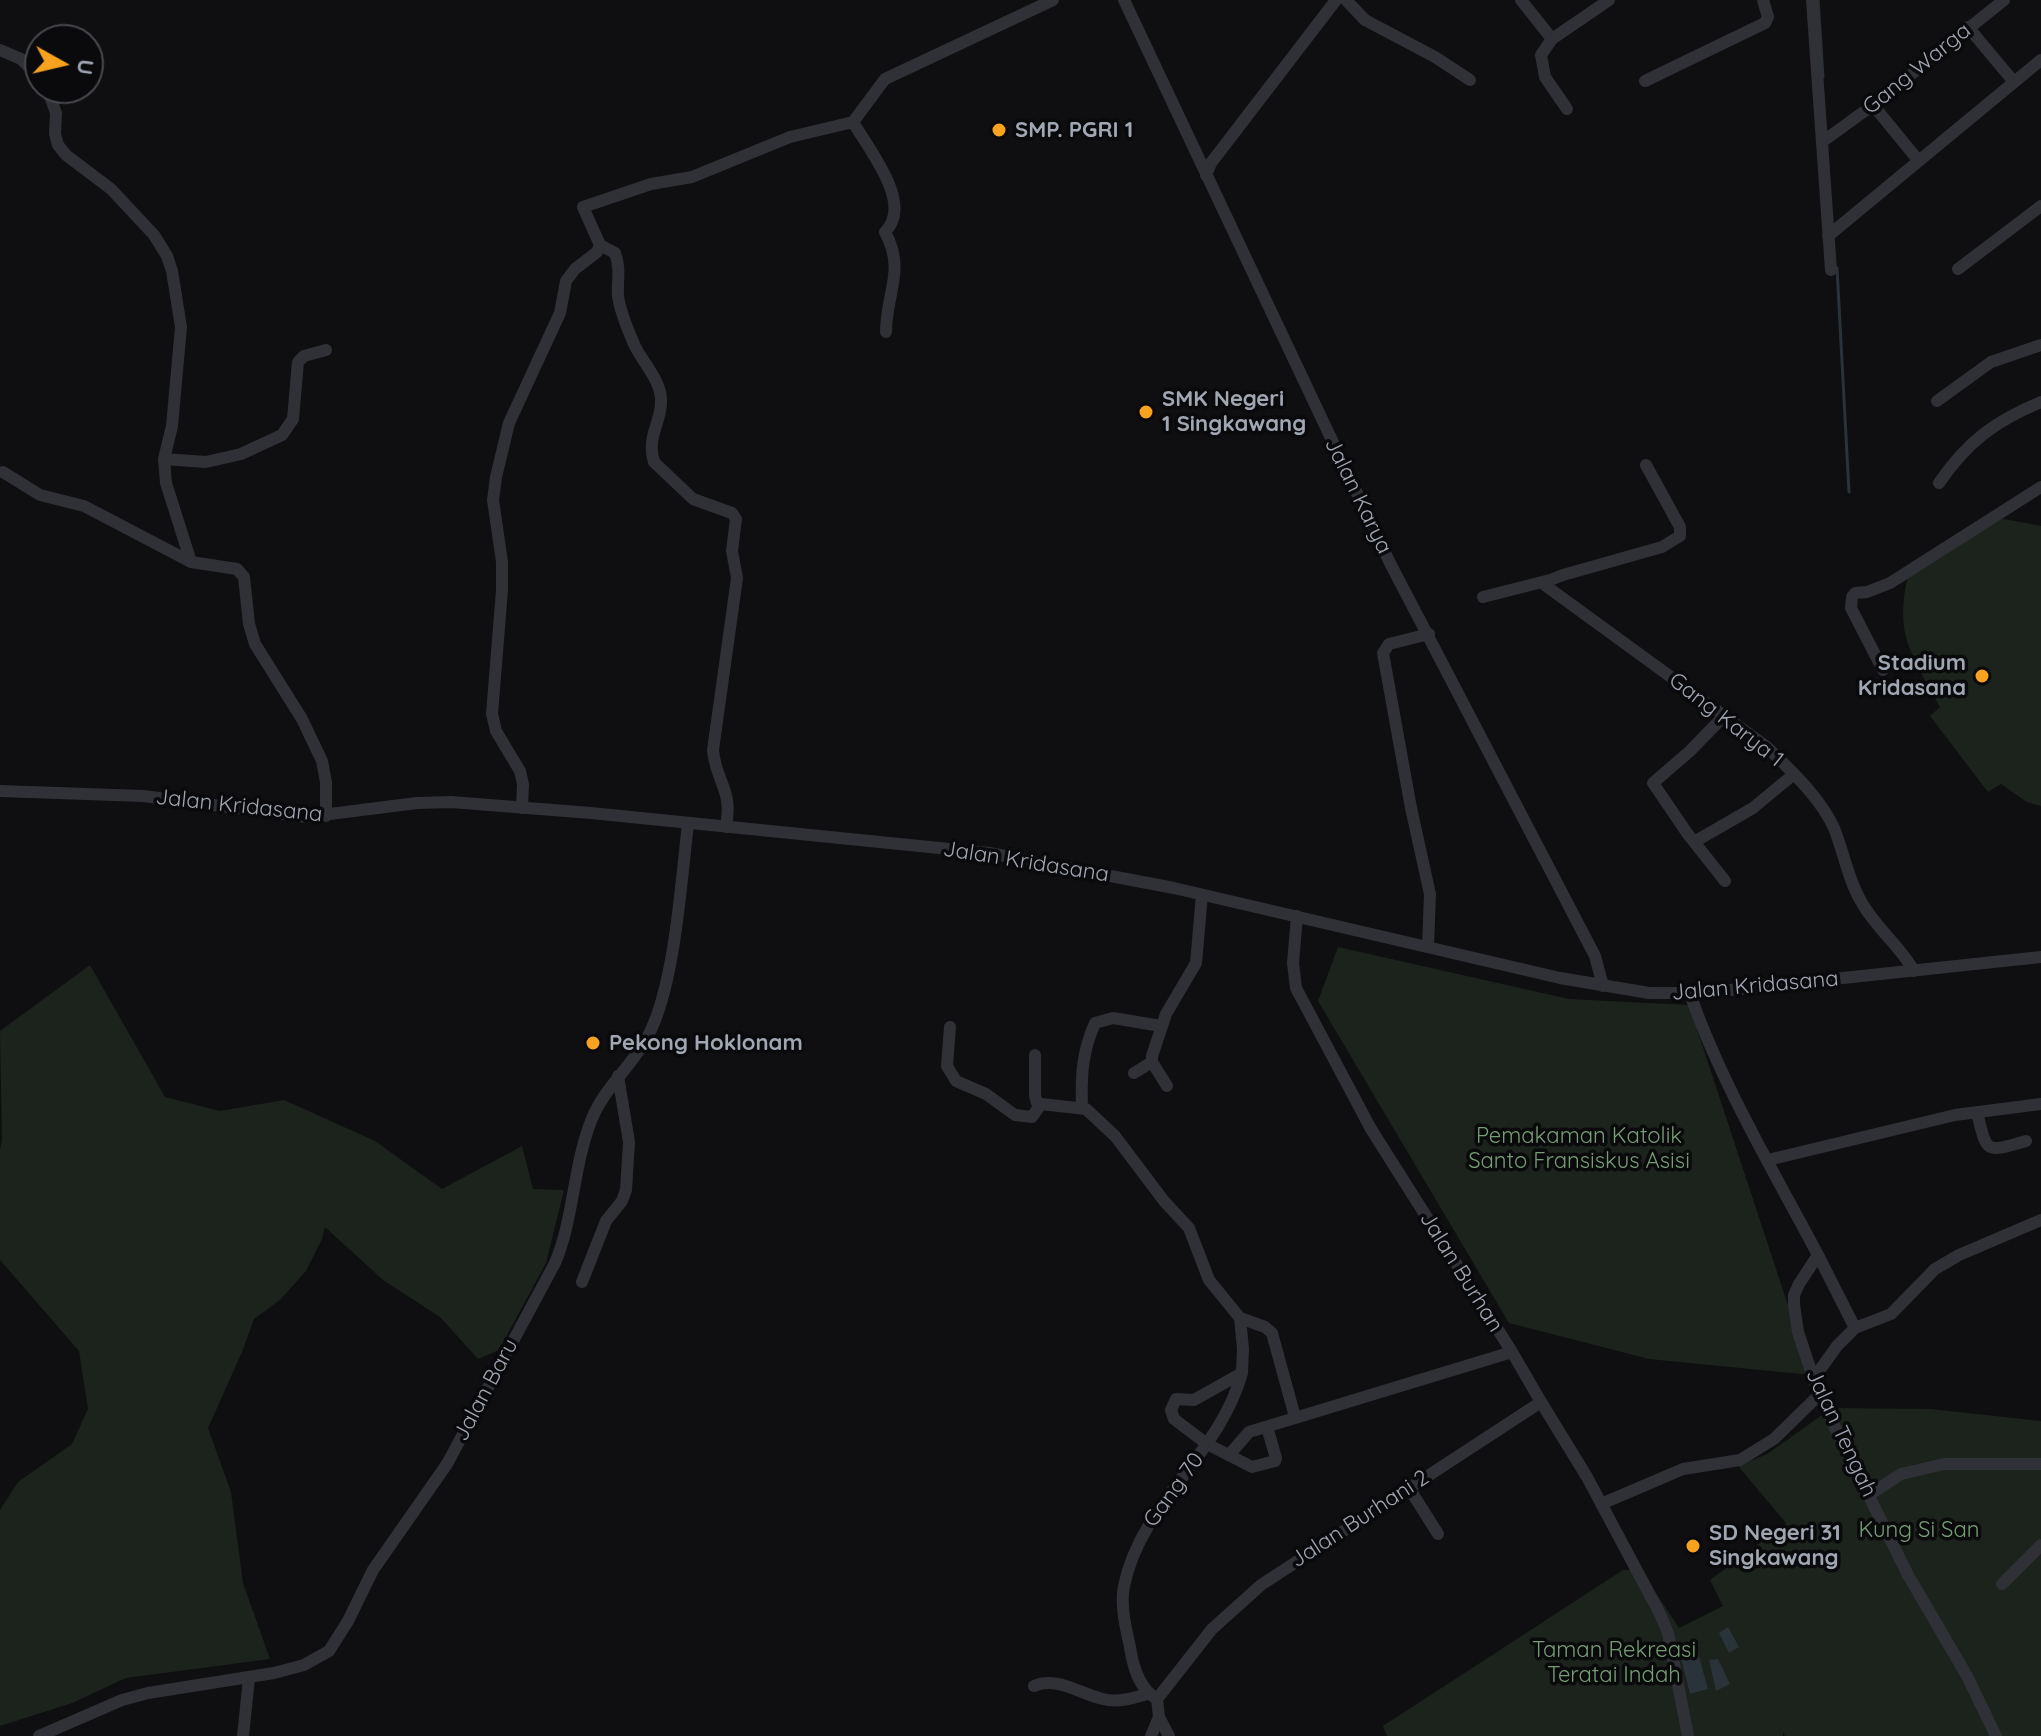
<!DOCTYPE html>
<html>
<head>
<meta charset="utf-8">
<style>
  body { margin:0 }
  #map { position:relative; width:2041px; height:1736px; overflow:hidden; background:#0f0f11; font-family:Quicksand,sans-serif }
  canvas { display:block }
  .north { position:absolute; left:24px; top:24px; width:80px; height:80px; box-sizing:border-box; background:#0a0a0c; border:2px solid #46484e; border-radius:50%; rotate:98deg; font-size:22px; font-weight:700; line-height:32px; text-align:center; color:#a0a6b2 }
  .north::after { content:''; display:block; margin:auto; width:28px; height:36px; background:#f8a220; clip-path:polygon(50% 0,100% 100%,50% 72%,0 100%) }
</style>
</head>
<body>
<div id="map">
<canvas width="2041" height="1736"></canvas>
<div class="north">U</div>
</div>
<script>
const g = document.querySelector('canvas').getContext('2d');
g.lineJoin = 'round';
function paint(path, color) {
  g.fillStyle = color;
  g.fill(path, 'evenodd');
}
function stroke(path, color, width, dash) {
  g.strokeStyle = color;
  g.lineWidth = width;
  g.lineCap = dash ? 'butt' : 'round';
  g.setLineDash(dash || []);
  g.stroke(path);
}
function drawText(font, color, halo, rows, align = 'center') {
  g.font = font + ' Quicksand,sans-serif';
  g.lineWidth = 7;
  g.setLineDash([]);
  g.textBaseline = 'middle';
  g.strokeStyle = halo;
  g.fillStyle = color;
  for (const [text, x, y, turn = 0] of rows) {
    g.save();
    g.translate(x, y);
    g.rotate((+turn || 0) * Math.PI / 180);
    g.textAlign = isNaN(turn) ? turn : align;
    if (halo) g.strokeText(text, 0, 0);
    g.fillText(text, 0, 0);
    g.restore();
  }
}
const green = new Path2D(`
  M1999,518l42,8v280l-14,-4 -26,-18 -13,8 -58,-76 10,-9c-28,-53 -46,-70 -32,-132z
  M1338,947l231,52 120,6 122,370 -162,-16 -140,-36 -191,-322z
  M90,965l75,132 55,14 64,-11 91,41 67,48 80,-43 11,43 31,1 -18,73 -47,87 -21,9 -38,-42 -57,-37 -58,-53 -3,12 -16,32 -26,29 -26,19 -12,33 -34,76 23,64 12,91 27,76 -144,19 -54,25 -72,23v-216l18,-28 54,-38 16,-35 -9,-58 -79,-91v-111l2,-9 -2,-109z
  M1832,1408l99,1 110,12v315h-256l-2,-4v4h-396l-4,-10 240,-156h18l38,58 44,-22 -13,-26 76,-57 -48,-57 29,-12z`);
const water = new Path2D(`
  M1728,1627l11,20 -10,6 -10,-20z
  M1698,1653l10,36 -18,5 -9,-36z
  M1718,1659l12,25 -14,7 -7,-31z`);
const stream = new Path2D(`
  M1818,0l5,77
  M1837,268l12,224`);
const minor = new Path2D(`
  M1124,0l266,563 205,393 8,30
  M1346,0l19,20 70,37 35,23
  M1521,0l31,39
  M1812,0l19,270
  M1968,27l46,55
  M0,50l21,9 19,19
  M1645,81l120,-58 3,-6 -5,-17
  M47,88l9,25 -1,21 3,11 8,10 45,34 43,46 13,21 5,15 9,56 -9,99 -8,33 2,24 25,79 46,7 7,8 5,47 6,20 47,75 20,42 4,21v34
  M1873,105l45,55
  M1567,109l-22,-32 -4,-22 11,-16 57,-39
  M853,122c16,28 61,82 32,110 21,38 1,61 1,100
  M1822,142l51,-37 131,-105
  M1206,175l5,-12 125,-163
  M1828,236l213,-176
  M600,245l15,8c6,16 2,28 3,43 2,16 10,34 16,48 8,18 27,36 27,56 1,22 -15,36 -7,62l39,37 39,14 4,6 -4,32 5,27 -24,172c3,33 20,38 13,77
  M1958,269l83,-63
  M1937,401l54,-39 50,-17
  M164,459l42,3 35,-8 41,-19 11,-16 5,-57 6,-6 22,-6
  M1646,465l34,62v9l-18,11 -99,28 -15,6 -2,5 221,161c24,24 53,50 67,81 10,25 14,52 28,75 14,25 38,43 52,68
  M3,472l37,23 44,11 107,56
  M1939,483c28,-41 56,-62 102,-81
  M1483,597l67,-17
  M1883,670l-32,-62 1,-11 3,-4 12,-1 23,-9 151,-96
  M1724,716l-34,35 -37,32 34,50 38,48
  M0,791l143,5 163,21 111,-14 34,-1 140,11 398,40 185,35 386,90 89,15h53l339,-36
  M522,808l1,-24 -3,-13 -24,-40 -4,-17 10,-124v-28l-9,-62 3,-23 13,-54 51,-110 6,-32 9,-12 22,-17 3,-7 -17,-38 68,-23 41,-7 98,-40 63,-15 32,-43 168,-79
  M1694,842l59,-34 41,-34
  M1428,947l2,-53 -19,-86 -28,-155 6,-9 40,-10
  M1690,994c32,91 83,176 128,261l-19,29 -5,11v10l4,27 21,63 89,180 59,101 29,60
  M950,1027l-3,39 9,15 30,13 29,21 17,2 9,-13 45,5 29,27 49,65 25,27 20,52 31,38
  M1035,1055v41l3,10
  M1134,1073l18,-11
  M1167,1086l-15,-24v-6l14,-42 30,-51 6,-68
  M1082,1107c-1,-31 0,-55 13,-84l18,-5 48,8
  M1977,1112c10,41 7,41 49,29
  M1768,1160l187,-45 86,-11
  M1818,1255l37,73
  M582,1282l24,-61 16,-20 4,-11 3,-48 -11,-66
  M1814,1378l23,-32 18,-18 36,-14 44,-45 24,-14 82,-35
  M1541,1402l46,75 73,137 8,19 20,103
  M1267,1427l9,31 -1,3 -23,6 -45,-23 -33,-25 -3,-9 5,-11 18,1 48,-27 1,-24 -3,-31 25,9 7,6 23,84
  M1229,1455l20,-23 263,-80 -141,-223 -75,-141 -3,-25 4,-47
  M1409,1488l29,46
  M1869,1495l32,-21 43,-10h97
  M1601,1504l82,-35 57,-9 34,-21 45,-44
  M2002,1584l39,-39
  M1034,1686c23,-10 46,8 69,13 15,4 30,-1 44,-5
  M1157,1699l55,-70 49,-44 280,-183 -29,-50
  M1157,1699c-18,-10 -24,-32 -27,-52 -4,-18 -10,-42 -6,-61 17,-83 96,-132 118,-213
  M1157,1699l2,18 10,19
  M39,1736l83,-36 26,-7 126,-20 30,-8 25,-14 19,-30 25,-51 74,-106 108,-201c19,-45 18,-96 36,-142 13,-34 42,-55 58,-87 26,-51 32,-152 39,-210
  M243,1736l6,-58
  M1151,1736l8,-19`);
const markers = [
  [999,130,8,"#f8a220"],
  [1146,412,8,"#f8a220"],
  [1982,676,8,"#f8a220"],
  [593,1043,8,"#f8a220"],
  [1693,1546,8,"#f8a220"]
];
const streetNames = [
  ["Gang Warga",1917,69,-39],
  ["Jalan Karya",1358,496,64],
  ["Gang Karya 1",1726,720,38],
  ["Jalan Kridasana",239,806,6],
  ["Jalan Kridasana",1026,862,9],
  ["Jalan Kridasana",1755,986,-5],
  ["Jalan Burhan",1461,1272,58],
  ["Jalan Baru",486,1390,-62],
  ["Jalan Tengah",1841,1433,65],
  ["Gang 70",1174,1490,-54],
  ["Jalan Burhani 2",1360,1519,-33]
];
const poiNames = [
  ["SMP. PGRI 1",1015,130],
  ["SMK Negeri",1162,399],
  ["1 Singkawang",1162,424],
  ["Stadium",1966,663,"right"],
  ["Kridasana",1966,688,"right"],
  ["Pekong Hoklonam",609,1043],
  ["SD Negeri 31",1709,1533],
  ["Singkawang",1709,1558]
];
const parkNames = [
  ["Pemakaman Katolik",1579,1136],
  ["Santo Fransiskus Asisi",1579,1161],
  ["Kung Si San",1919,1530],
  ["Taman Rekreasi",1614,1650],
  ["Teratai Indah",1614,1675]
];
paint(green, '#1b231c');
paint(water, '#293339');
stroke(stream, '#293339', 3);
stroke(minor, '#303136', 12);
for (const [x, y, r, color] of markers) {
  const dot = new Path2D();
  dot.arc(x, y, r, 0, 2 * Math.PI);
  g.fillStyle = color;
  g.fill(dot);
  stroke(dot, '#0a0a0c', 3);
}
drawText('22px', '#a0a6b2', '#0a0a0c', streetNames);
drawText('bold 22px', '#a0a6b2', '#0a0a0c', poiNames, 'left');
drawText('22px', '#769e75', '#0a0a0c', parkNames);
</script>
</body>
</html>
